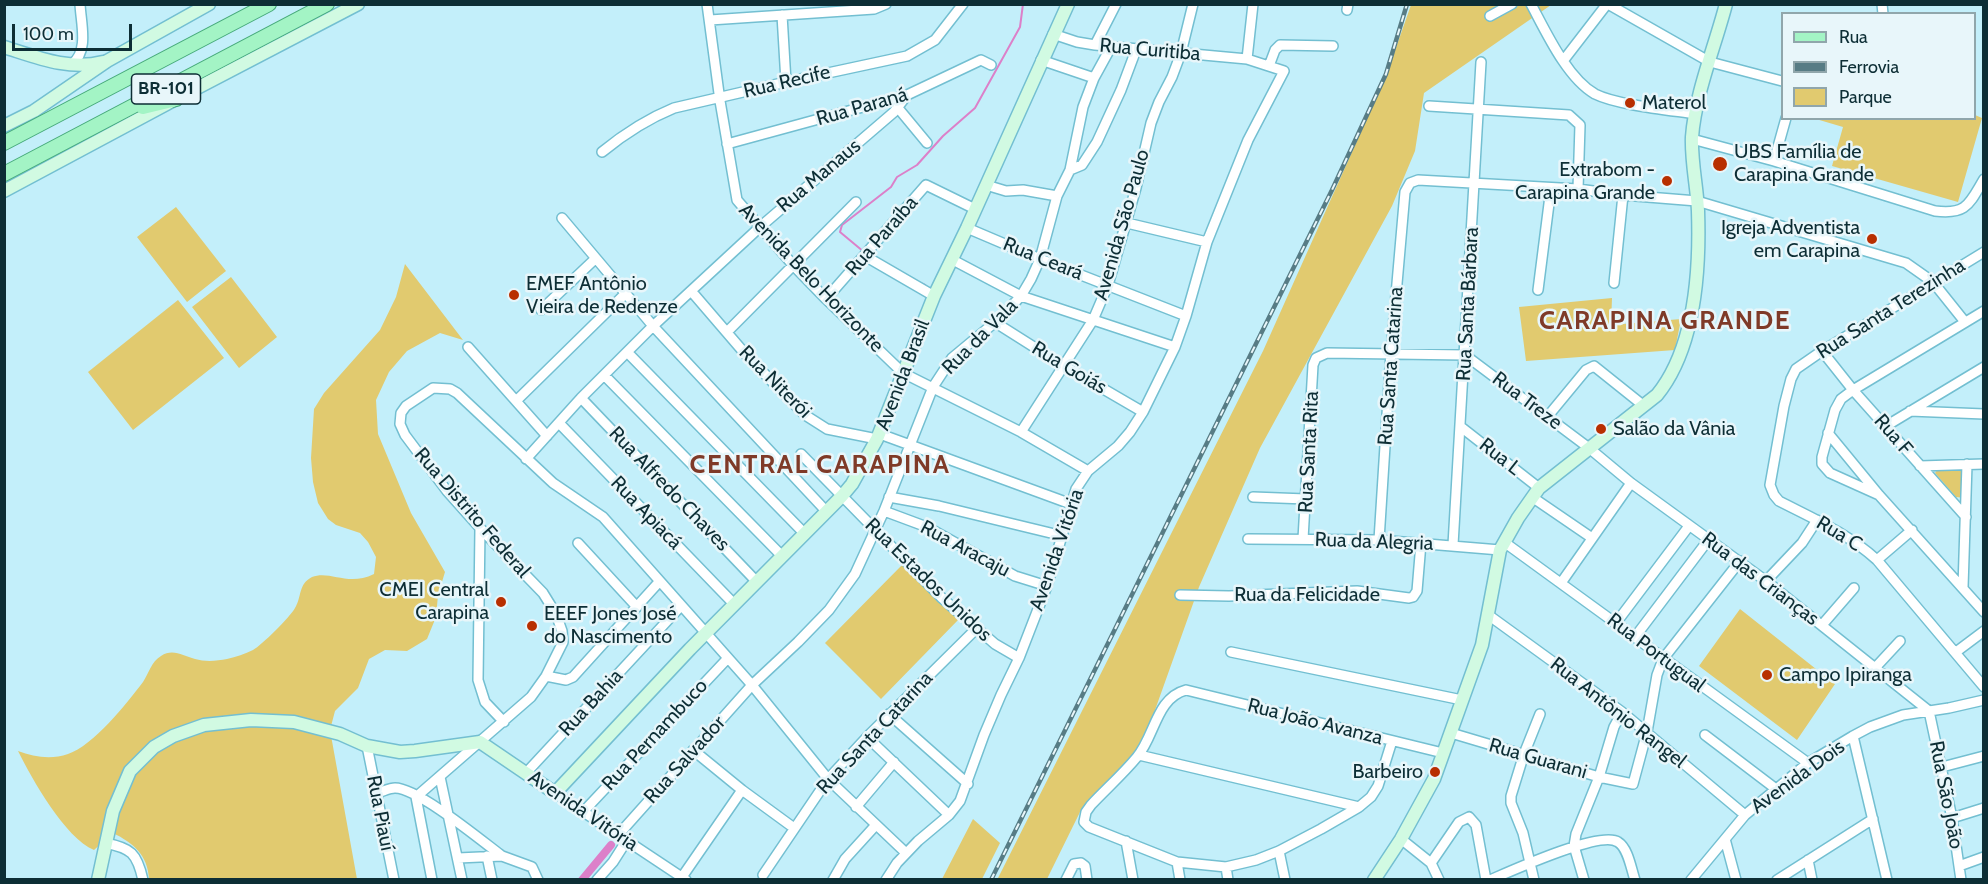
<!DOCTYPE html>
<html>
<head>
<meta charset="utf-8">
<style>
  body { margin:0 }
  #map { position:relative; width:1988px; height:884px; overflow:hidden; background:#c3effa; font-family:Cabin,sans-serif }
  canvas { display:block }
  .frame { position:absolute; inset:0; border:6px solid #0d2e35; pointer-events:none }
  .legend { position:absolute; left:1781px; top:12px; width:195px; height:108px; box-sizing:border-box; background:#e8f6fa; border:2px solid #90a6ab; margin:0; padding:8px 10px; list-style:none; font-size:18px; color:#0d2e35 }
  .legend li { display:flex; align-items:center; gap:12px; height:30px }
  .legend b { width:30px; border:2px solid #90a6ab }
  .scale { position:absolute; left:12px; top:24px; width:120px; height:27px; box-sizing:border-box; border:3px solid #0d2e35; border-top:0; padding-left:8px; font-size:18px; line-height:21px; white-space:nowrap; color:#0d2e35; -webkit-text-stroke:4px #e8f6fa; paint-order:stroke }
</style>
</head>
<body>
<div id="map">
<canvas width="1988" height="884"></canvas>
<div class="frame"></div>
<ul class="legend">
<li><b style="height:8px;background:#a3f4c5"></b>Rua</li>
<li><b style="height:8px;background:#577c85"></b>Ferrovia</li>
<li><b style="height:16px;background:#e1ca6f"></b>Parque</li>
</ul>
<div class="scale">100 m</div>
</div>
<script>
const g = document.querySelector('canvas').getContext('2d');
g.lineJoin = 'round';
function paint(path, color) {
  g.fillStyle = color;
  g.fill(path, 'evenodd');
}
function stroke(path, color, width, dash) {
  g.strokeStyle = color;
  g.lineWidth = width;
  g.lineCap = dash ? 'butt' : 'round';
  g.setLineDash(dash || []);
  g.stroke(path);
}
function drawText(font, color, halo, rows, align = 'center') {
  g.font = font + ' Cabin,sans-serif';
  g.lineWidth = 5;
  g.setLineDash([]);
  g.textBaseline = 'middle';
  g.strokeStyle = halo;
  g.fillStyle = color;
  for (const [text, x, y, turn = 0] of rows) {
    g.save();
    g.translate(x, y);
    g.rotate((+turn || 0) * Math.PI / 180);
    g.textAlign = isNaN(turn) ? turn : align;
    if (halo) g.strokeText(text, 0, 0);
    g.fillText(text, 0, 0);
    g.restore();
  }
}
const green = new Path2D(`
  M1411,5h140l-127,88 -9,58 -23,55 -132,242 -61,139 -49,137 -19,35 -26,25 -24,26 -34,69 -50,1 266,-529 123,-275z
  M1975,115l7,3 -24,84 -126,-36 11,-39 -27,-8 158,-1z
  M176,207l50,64 -39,31 -50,-65z
  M405,264l58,76 -23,-7 -33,18 -18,21 -13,28 2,34 33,79 34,59 -7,23 -2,22 -9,22 -20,12 -22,-1 -16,9 -11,29 -23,23 -5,19 27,149h-208c-1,-24 -16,-36 -36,-46l-19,17c-29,-12 -62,-71 -76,-99 16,6 33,9 50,3 25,-8 59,-51 75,-72 6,-9 8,-20 18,-26 12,-8 22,0 34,3 10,3 22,2 32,0 9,-2 18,-5 26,-9 9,-5 37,-33 42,-42 7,-11 3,-24 17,-31 18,-7 36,10 62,-3l2,-17 -8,-15 -8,-9 -24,-8 -8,-6 -10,-16 -5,-21 -2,-24 3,-49 10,-16 56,-63 16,-33z
  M231,277l46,60 -38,31 -47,-61z
  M1612,298l-1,27 70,-6 -6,31 -149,11 -7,-54z
  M178,300l46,58 -91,72 -45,-58z
  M1965,468l-1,30 -8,-1 -21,-24 3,-4z
  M903,564l56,55 -78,80 -56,-56z
  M1740,609l95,75 -38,56 -98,-74z
  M973,819l27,24 -18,36h-40z`);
const stream = new Path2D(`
  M864,252l-24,-20 2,-7 49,-38 6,-10 20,-12 26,-29 32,-28 45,-81 3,-23
  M918,282l7,3`);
const canal = new Path2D(`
  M582,880l29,-35`);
const street = new Path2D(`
  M707,4l13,97 17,99 56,65 33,34 77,74 118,59 67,39
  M1531,4c15,28 36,74 64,90 22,11 74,16 101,20
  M1608,4l102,58 72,19
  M1882,4l1,10
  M1347,10l1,-6
  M782,15l4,67
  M1490,16l22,-12
  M710,20l164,-11 12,-5
  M1095,45l21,-41
  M1247,59l6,-55
  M1041,60l53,18
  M1563,61l44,-57
  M72,64c17,-13 9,-40 8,-60
  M1269,66l6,-16 5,-5 53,1
  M1429,106l140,9 11,10 -2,64
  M898,108l29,35
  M1692,139l82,22 161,50c32,4 34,-7 49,-32
  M727,144l180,-49 74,-35 10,5
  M602,152c22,-18 45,-33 72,-44l112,-26 121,-26 28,-16 28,-36
  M1774,161l12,-43
  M1070,170l12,-5 15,-23 24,-52 15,-40
  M986,185l20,6 17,-1 34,6
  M562,218l91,108 173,185
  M1127,223l80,19
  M967,228l73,31 146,57
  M1984,252l-162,99 -26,18 -5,10 -7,27 -14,79 4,10 5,6c35,18 68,32 98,59l107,127
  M865,256l69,40
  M951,259l70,37 154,51
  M1614,283l9,-88
  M1538,290l13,-102
  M692,292l55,64 58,59 22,14 50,10
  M826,299l100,-114 49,24
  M541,310l54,-51
  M996,323l68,43 79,46
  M727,332l129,-130
  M468,347l79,89
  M1822,351l31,39 113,127
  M627,352l177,181
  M604,375l178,181
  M581,398l175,183
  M517,400l108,-106
  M1910,411l74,3
  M1548,416l38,-46 8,-4 50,40
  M559,423l175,181
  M1886,426l98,-59
  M1461,427l78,61
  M1021,432l72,-112 15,-35 28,-97 15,-65 8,-21 13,-25 9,-24 12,-49
  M1828,433l51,62 105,117
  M880,434l191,70
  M801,454l141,144 53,46 24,14
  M526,459l55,-61 72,-72 107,-99 134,-115 13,-17
  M1920,466l64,-2
  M1879,495l-49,-22 -8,-9v-7l13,-47 6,-11 12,-9 131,-79
  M889,497l50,9 124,30
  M1253,497l53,2
  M1532,497l60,41
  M884,511l43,16 88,49 32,10
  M480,528l-2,152 7,22 19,20
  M1248,539l131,1 121,10
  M1303,539l10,-174 3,-7 11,-5 138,2 124,93 42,35 135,98 163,130
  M1379,540l12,-188 14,-160 5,-9 8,-3 160,9 45,6 74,6 209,62 27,19 32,40
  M1504,542l304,221
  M578,543l59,64
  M1453,545l28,-483
  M1877,560l35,-30
  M1766,581l36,-38 15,-23
  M1561,583l70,-100
  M1963,587l4,-123
  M1180,595l49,1 128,-5 52,7 4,-1 4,-6 4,-48
  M1487,614l135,98 123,103
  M1616,623l73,-97
  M1822,625l32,-37
  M1635,637l74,-98
  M1231,652l231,48
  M1956,652l28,-21
  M1874,669l26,-28
  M546,676l20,4 7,-3 86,-95
  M1929,711l23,107 9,62
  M889,714l79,70
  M1451,733l148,44 34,7 14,-52 10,-57 6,-16 77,-98
  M1705,735l71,54
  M1853,736l34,144
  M867,737l82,78
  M1392,741l-14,45 -7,11 -12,10 -38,22 -42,22 -23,9 -30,7 -49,-5 -88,-35 -5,-5 2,-10 5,-7c15,-16 32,-31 46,-48 18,-21 19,-59 49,-67l257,63
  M367,746l27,134
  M693,750l49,40 52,38
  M1139,755l220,52
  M1942,767l42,-11
  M526,773l155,-167
  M440,777l22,103
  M376,793c6,-1 13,-5 19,-5 23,0 87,53 107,68
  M555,793l131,87
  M856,807l38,-45
  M583,812l145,-154
  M1952,818l32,-10
  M619,834l133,-149 46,-43 31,-32 26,-36 29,-63 49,-124 19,-29 47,-39 22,-23 10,-17 9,-20 17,-63 13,-26 13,-63 11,-29 17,-31
  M1401,839l30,24 8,17
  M1725,839l11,41
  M1126,841l7,39
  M105,843c26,5 32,10 38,37
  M1279,851l6,29
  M487,856l5,24
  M458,858l44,-2 30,11 6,13
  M1808,860l4,20
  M1177,862l3,18
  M1431,863l28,-41 10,-5 7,8 10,55
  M1959,866l25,-9
  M1226,867l2,13
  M763,875l65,-96 39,-42 109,-108
  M682,877l60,-87
  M432,880l-16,-83 115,-100 15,-21 17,-34 -1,-11 -6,-17 -13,-21 -63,-65 -33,-37 -42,-56 -5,-11 1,-11 5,-7 27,-18 17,1 7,4 96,90 50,34 149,168 76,94 78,74
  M597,880l16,-18 14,-22
  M833,880l12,-21 30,-33
  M886,880l11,-17 21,-22 31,-26 11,-14 24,-66 17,-40 18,-37 28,-72 29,-97 12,-18 30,-25 12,-14 13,-20 32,-65 11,-31 21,-74 41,-102 36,-69 -37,-12 -152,-14 -18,-3 -24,-8
  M1066,880l8,-16 7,-1 4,3 2,14
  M1490,880c21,-9 111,-50 128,-38 10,6 13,26 17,38
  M1534,880l-11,-47 -12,-30v-7l13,-42 16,-40
  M1584,880l-10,-34 2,-12 23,-57 15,-50 8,-15
  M1691,880l54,-65 63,-52 45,-27 17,-9 33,-12 46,-7 35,-8
  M1777,880l96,-61`);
const secondary = new Path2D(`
  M4,47c32,10 65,24 99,15
  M4,126l30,-15 73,-50 102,-57
  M4,191l172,-92 182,-95
  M98,880l15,-69 17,-40 24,-24 19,-11 31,-11 47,-5 43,2 46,12 27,12 33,6 15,-1 65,-9 75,51 135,-144 152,-153 10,-12 25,-45 57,-143 33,-68 101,-224
  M1374,880l27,-41 33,-60 48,-134 18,-95 18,-32 21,-30 118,-93c38,-47 43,-126 41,-184 -1,-25 -7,-49 -6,-74 3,-42 23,-91 34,-133`);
const primary = new Path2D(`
  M143,107l33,-8
  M4,143l265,-139
  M4,174l323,-170`);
const rail = new Path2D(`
  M991,880l341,-690 54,-116 21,-70`);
const markers = [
  [1630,103,6,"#b82f00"],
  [1720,164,8,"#b82f00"],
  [1667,181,6,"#b82f00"],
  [1872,239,6,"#b82f00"],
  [514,295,6,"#b82f00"],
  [1601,429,6,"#b82f00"],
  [501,602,6,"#b82f00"],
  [532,626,6,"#b82f00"],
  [1767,675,6,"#b82f00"],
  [1435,772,6,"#b82f00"]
];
const shields = [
  [166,89,69]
];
const shieldNames = [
  ["BR-101",166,89]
];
const streetNames = [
  ["Rua Curitiba",1150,50,5],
  ["Rua Recife",787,82,-13],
  ["Rua Paraná",862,107,-16],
  ["Rua Manaus",819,176,-40],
  ["Avenida São Paulo",1122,225,-74],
  ["Rua Paraíba",882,236,-49],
  ["Rua Ceará",1043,259,22],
  ["Avenida Belo Horizonte",811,278,46],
  ["Rua Santa Bárbara",1468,304,-87],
  ["Rua Santa Terezinha",1891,309,-32],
  ["Rua da Vala",980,337,-45],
  ["Rua Santa Catarina",1391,366,-86],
  ["Rua Goiás",1069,368,31],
  ["Avenida Brasil",903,375,-69],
  ["Rua Niterói",775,382,45],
  ["Rua Treze",1527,401,37],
  ["Rua F",1893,435,49],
  ["Rua Santa Rita",1309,452,-87],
  ["Rua L",1500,457,38],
  ["Rua Alfredo Chaves",669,489,46],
  ["Rua Distrito Federal",472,513,49],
  ["Rua Apiacá",646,513,46],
  ["Rua C",1839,534,31],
  ["Rua da Alegria",1374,542,2],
  ["Rua Aracaju",965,549,28],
  ["Avenida Vitória",1057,550,-71],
  ["Rua das Crianças",1760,579,37],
  ["Rua Estados Unidos",928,580,44],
  ["Rua da Felicidade",1307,595],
  ["Rua Portugual",1656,653,37],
  ["Rua Bahia",591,703,-47],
  ["Rua Antônio Rangel",1618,713,38],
  ["Rua João Avanza",1315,722,14],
  ["Rua Santa Catarina",875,733,-47],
  ["Rua Pernambuco",655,735,-47],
  ["Rua Guarani",1538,759,16],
  ["Rua Salvador",685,760,-48],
  ["Avenida Dois",1798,777,-36],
  ["Rua São João",1946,795,79],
  ["Avenida Vitória",583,811,34],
  ["Rua Piauí",380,813,79]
];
const poiNames = [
  ["Materol",1642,103],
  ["UBS Família de",1734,152],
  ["Carapina Grande",1734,175],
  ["Extrabom -",1655,170,"right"],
  ["Carapina Grande",1655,193,"right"],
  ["Igreja Adventista",1860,228,"right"],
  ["em Carapina",1860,251,"right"],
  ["EMEF Antônio",526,284],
  ["Vieira de Redenze",526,307],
  ["Salão da Vânia",1613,429],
  ["CMEI Central",489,590,"right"],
  ["Carapina",489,613,"right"],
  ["EEEF Jones José",544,614],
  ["do Nascimento",544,637],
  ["Campo Ipiranga",1779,675],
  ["Barbeiro",1423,772,"right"]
];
const districtNames = [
  ["CARAPINA GRANDE",1665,321],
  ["CENTRAL CARAPINA",820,465]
];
paint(green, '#e1ca6f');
stroke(stream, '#dc80c9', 2);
stroke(canal, '#dc80c9', 8);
stroke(street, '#73bfd1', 12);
stroke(secondary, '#73bfd1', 15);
stroke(primary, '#46aa7a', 16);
stroke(street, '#fff', 9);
stroke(secondary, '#d1fae2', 12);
stroke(primary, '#a3f4c5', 14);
stroke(rail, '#577c85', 4.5);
stroke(rail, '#e8f6fa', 2, [7]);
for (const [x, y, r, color] of markers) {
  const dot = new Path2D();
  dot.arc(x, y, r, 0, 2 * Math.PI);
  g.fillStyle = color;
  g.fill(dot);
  stroke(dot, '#e8f6fa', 2);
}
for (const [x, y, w] of shields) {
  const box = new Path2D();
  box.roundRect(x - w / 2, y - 15, w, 30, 4.5);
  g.fillStyle = '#e8f6fa';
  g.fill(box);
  stroke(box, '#0d2e35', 1.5);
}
drawText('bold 18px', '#0d2e35', null, shieldNames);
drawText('20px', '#0d2e35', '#e8f6fa', streetNames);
drawText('20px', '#0d2e35', '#e8f6fa', poiNames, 'left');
g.letterSpacing = '1.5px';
drawText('bold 26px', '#7f3a28', '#e8f6fa', districtNames);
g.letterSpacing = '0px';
</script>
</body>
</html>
